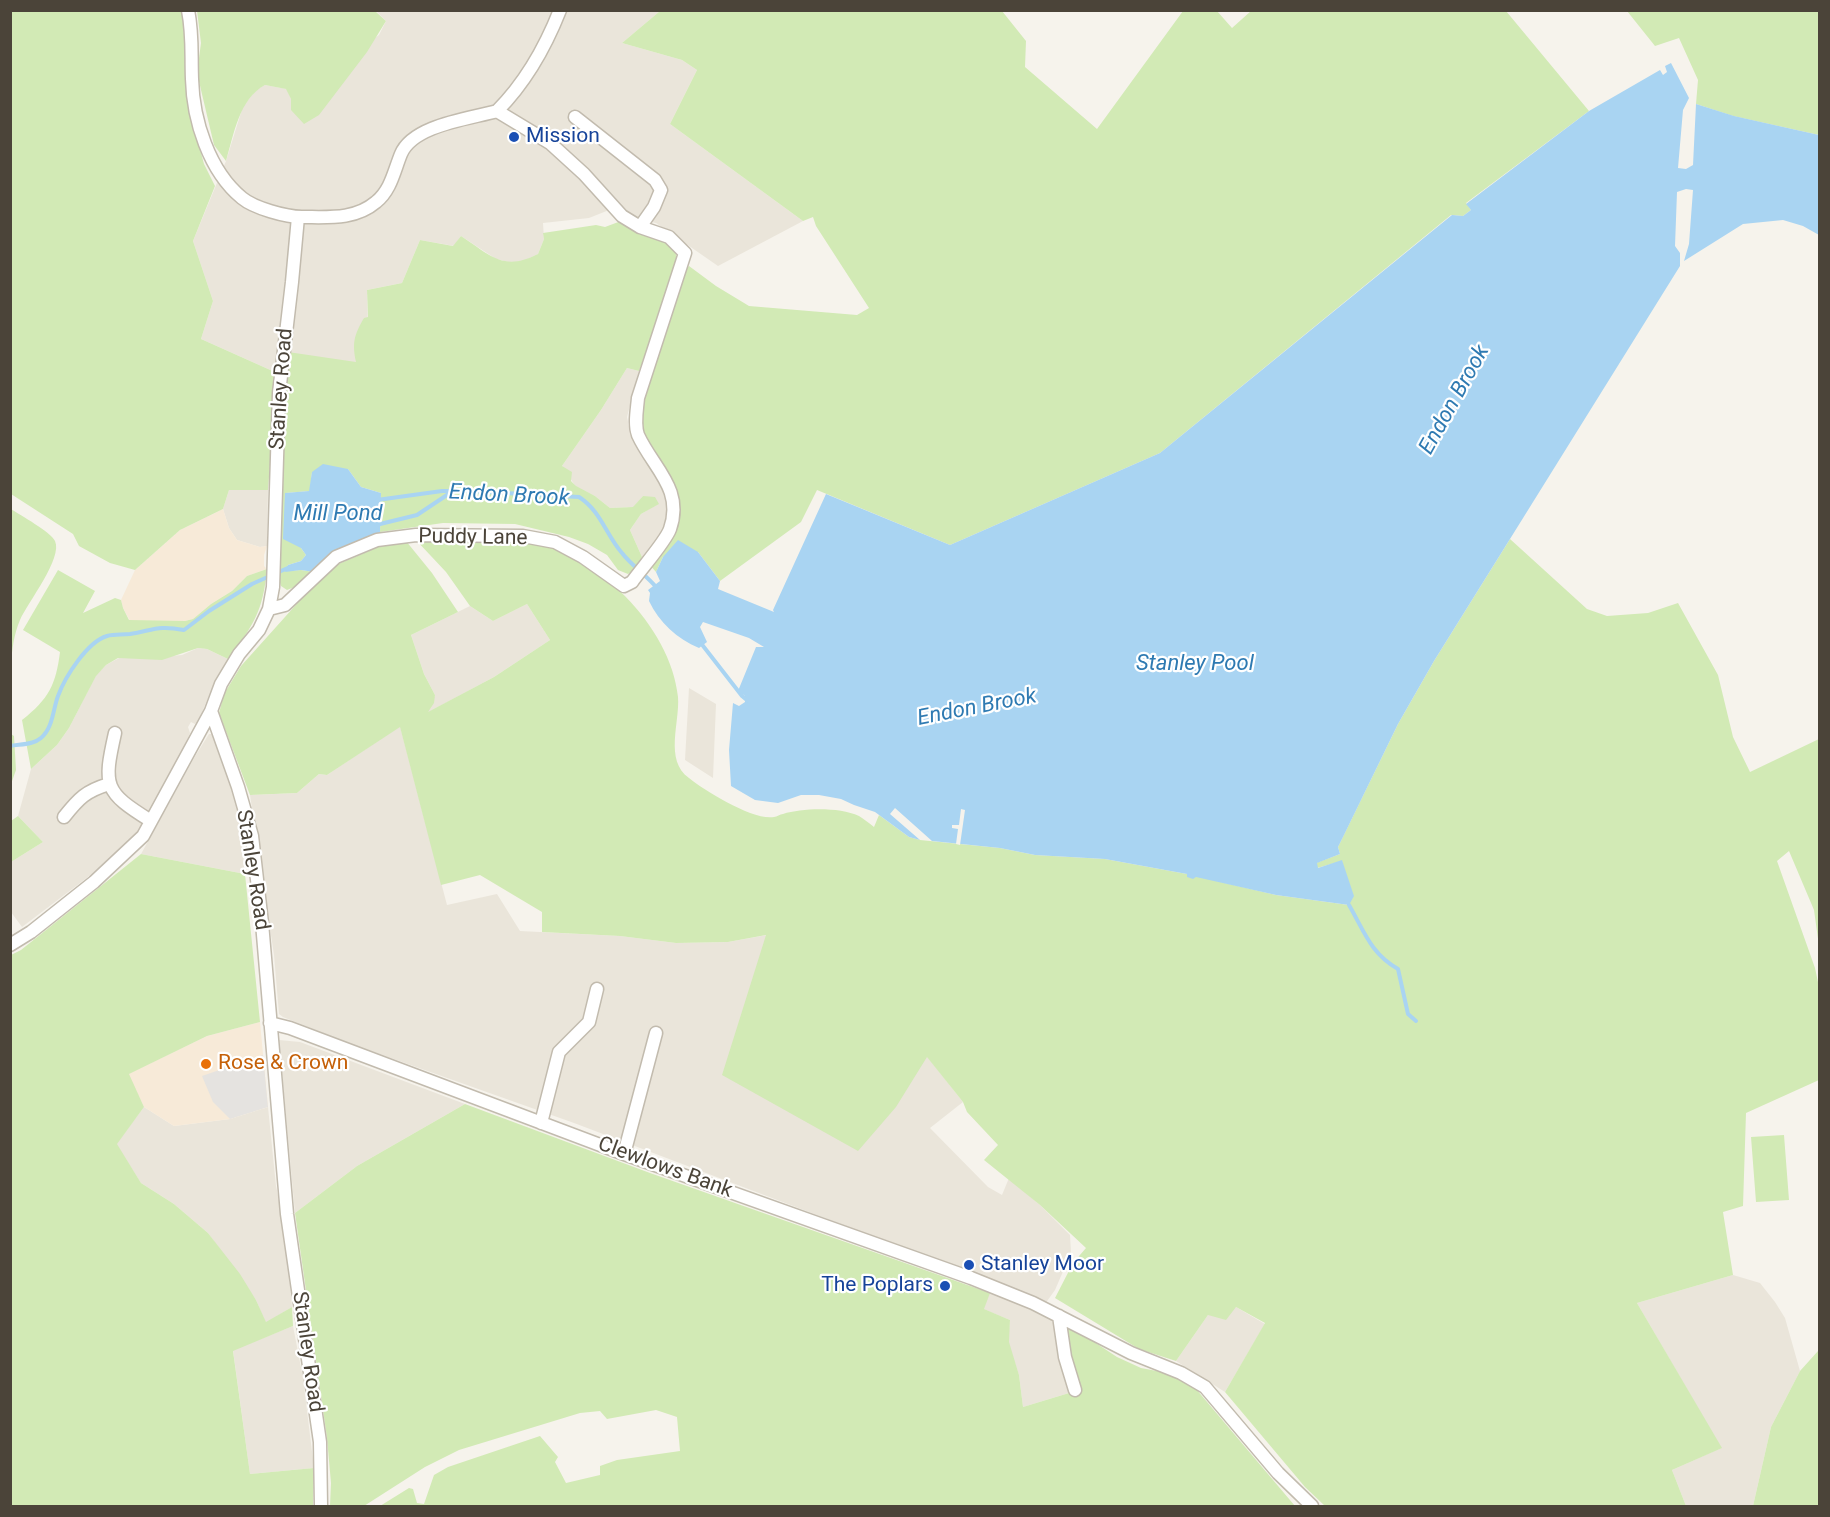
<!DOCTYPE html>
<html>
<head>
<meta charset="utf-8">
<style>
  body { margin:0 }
  #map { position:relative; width:1830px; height:1517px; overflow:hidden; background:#f6f3ec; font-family:Roboto,sans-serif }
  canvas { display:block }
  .frame { position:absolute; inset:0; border:12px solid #4b4439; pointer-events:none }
</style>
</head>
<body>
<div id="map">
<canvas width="1830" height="1517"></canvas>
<div class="frame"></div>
</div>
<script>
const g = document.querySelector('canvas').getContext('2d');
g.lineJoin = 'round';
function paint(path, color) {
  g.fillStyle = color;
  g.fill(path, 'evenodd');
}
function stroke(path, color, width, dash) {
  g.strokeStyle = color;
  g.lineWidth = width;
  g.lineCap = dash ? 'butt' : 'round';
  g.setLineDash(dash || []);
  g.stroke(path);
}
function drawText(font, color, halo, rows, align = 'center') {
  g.font = font + ' Roboto,sans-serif';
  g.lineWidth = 4.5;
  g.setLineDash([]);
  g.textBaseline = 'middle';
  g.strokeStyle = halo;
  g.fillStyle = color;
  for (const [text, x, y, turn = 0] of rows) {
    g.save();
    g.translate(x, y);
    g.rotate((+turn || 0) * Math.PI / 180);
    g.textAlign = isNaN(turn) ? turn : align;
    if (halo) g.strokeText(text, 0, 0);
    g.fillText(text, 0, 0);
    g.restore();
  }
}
const residential = new Path2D(`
  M375,10l285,1 -38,32 60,17 15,10 -27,54 133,97 -85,45 -62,-43 -24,-5 -18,-10 -25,10 -46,5 1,16 -6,15 -12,6 -14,3 -16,-4 -35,-23 -7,10 -34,-6 -18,43 -35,7 2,74 -92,9 -76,-34 12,-38 -20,-60 33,-80 17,-55 14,-17 8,-4 22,4 4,10 88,-64 7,-14z
  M627,368l12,3 -12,46 4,19 30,51 9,23 -2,15 -17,28 -9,4 -12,-27 11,-16 17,-10 -15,-8 -9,11 -24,1 -15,-12 -19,-9 -14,-21 39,-56z
  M229,490h39l-1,56 -7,1 -23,-7 -8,-12 -6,-19z
  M527,604l23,36 -56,37 -67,36 8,-18 -11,-21 -13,-39 59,-29 23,15z
  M198,648l9,1 21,10 -12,21 -18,41 -3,3 -4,-2 -3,5 2,6 -8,19 -45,81 -17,18 -36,29 -62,47 -11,-15v-50l32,-20 -25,-26 13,-47 26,-24 12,-17 27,-53 10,-10 13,-7h28l35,-3z
  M689,688l27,16 -3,74 -28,-18z
  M400,726l47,179 50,-11 23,37 100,5 56,7 52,-1 39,-7 160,121 36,46 -33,26 58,59 14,8 7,-17 31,27 30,30 1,18 -16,37 -15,21 10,7 6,10 23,62 -56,17 -4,-32 -11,-33 2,-22 -27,-11 11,-27 -420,-159 -231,-82 -60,-24 -4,-3 -5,-59 -24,-160 47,-2 22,-19 8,1z
  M209,734h4l24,67 8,73 -104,-20 53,-96z
  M279,1040l21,2 165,62 -108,62 -62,47z
  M144,1107l30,19 56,-7 38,-12 8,79 9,42 7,79 -26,16 -10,-23 -48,-67 -34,-29 -33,-21 -25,-39z
  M1733,1275l27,8 15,19 10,16 15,53 -29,56 -18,79h-67l-14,-36 49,-22 -84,-145z
  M1236,1307l29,17 -40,68 -49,-31 32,-46z
  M293,1326l10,52 11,90 -64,6 -17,-124z`);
const commercial = new Path2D(`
  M223,509l6,19 8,12 23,7 7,-1 -3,9v11l3,3 -20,7 -15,15 -21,13 -18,15 -8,2h-55l-7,-13 -2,-8 14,-30 45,-40z
  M260,1022l8,85 -38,12 -56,7 -30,-19 -16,-33 79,-38z`);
const green = new Path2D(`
  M10,11h171l7,27 -3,36 6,42 13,48 11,22 -22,55 20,60 -12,38 76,34 -9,117h-39l-6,19 -43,21 -45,40 -25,-7 -31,-17 -6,-12 -62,-40z
  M197,11h178l11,10 -19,31 -48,63 -15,9 -13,-14v-11l-5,-10 -21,-4c-26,14 -31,49 -39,76l-12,-16 -17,-72 4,-30z
  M660,11h342l24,30 -1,26 72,62 86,-118h34l15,17 19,-17h255l83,100 -123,92 5,7 -8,6 -12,-1 -291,238 -210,92 -133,-55 -16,32 -81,59 -22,-29 -35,5 -7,15 -7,-8 29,-48 -37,-85 1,-38 40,-120 7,-7 27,20 33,20 108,9 12,-7 -53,-82 -3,-9 -10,4 -133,-97 27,-54 -15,-10 -60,-17z
  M1627,11h192v124l-86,-19 -37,-12 2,-24 -19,-42 -24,8z
  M621,221l47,21 6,6 3,10 -4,18 -34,95 -12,-3 -26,42 -39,56 10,6 -1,9 5,5 19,10 15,12 23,-1 10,-11 12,1 4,7 -18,10 -11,16 12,27 -7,13 -7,4 -10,-4 -11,-15 -19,-11 -19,-7 -54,-13 -72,-1 -63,9 1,-39 -20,-6 -13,-18 -36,3 -2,19 -24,2 15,55 5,7 -5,6 -13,4 -2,6 15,-1 13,2 -17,14 -10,4 -6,-4 -3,-10 10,-224 68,10c-4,-19 -2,-27 8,-44l4,-1 -1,-27 35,-7 18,-43 33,6 8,-10c29,19 42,36 77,18l6,-15 -1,-6 53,-8 9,2z
  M11,509c9,6 40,23 44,32 8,17 -27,61 -35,79 -6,14 -8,29 -9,45z
  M415,539c25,1 49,1 73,2 12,0 25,-1 37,0 69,9 146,85 153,156 2,26 -14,63 11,81 16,13 65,43 85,39 3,0 6,-3 9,-3 20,-6 56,-7 76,2 5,3 10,7 15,11l5,-12 30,22 11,3 80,8 35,7 70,4 82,15 89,21 73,10 -7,-44 -25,7 -1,-5 24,-9 -2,-7 60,-123 36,-63 76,-122 77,70 20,7 41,-3 30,-10 40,72 15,62 17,35 69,-33v207l-5,-36 -25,-59 -12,10 38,107 4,19v93l-73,33 -3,93 -20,6 10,63 -96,28 85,145 -50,22 14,36h-361l-20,-19 -80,-95 40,-69 -29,-16 -10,13 -18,-5 -32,46 -37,-12 -84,-51 18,-35 13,-15 -46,-43 -56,-45 14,-15 -31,-33 -4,-10 -36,-45 -31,50 -38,44 -136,-76 44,-140 -38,7 -52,1 -56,-7 -78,-4v-20l-62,-37 -39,10 -41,-158 -73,48 -8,-1 -22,19 -47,2 -31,-82 5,-19 17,-28 88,-98 54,-23 23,-4 26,32 26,39 -47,23 13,39 11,21 -1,8 -6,9 66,-35 56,-37 -23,-36 -34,17 -23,-15 -24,-34z
  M267,569c-4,43 -14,57 -39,90l-21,-10 -9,-1 -36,12 -44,-2 -12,7 -10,11 -27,52 -12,17 -26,24 -9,-49c27,-21 34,-36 38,-68l-37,-22 35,-60 37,21 -12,22 32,-15 6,2 2,8 6,12 56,1 8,-2 18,-15 21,-13 15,-15z
  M11,734l3,2 2,34 -5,14z
  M18,816l25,26 -32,20v-41z
  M141,854l104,20 15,148 -53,14 -78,38 15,33 -27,37 24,39 33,21 34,29 32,41 16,26 10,22 26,-15 1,19 -60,25 17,123 64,-6 -1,38h-302v-551l10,-5z
  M465,1104l185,69 340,120 -6,16 26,11 -1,22 10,33 4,32 56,-17 -16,-65 16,7 38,25 24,11 21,4 29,11 104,123h-915l29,-18 4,1 4,14 7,1 10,-29 14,-8 92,-31 18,21 -3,5 11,21 34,-8v-9l17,-6 63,-9 -3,-34 -21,-7 -49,9 -7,-8 -20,2 -121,37 -34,17 -61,39h-34l1,-23 -4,-45 -32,-225 62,-47z
  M1784,1135l5,65 -33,2 -5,-65z
  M1818,1351h1v155h-66l18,-79 29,-56z`);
const parking = new Path2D(`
  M263,1055l5,52 -38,12 -17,-17 -11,-26z`);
const water = new Path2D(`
  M1671,63l18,35 -6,12 -5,58 8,1 7,-4 3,-61 38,12 85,19v100l-16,-9 -20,-6 -40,4 -59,37 5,-17 4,-54 -7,-1 -9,3 -2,54 5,7v13l-246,395 -36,63 -54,111 -6,12 2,7 -23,9 1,5 24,-8 12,36 -5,9 -73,-10 -80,-18 -3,2 -6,-2v-3l-82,-15 -70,-4 -35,-7 -68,-7 -37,-33 -5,6 30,26 -11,-3 -34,-25 -21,-7 -13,-6 -22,-4h-18l-23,8 -23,-3 -24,-14 -2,-36 4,-47 6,3 6,-4v-6l-7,-5 18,-44h8l-15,-9 -46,-16 -3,5 7,15 -8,6c-22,-9 -40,-26 -50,-47l1,-8 -2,-3 12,-9 -4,-9 7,-15 15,-17 20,12 22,29 -2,8 56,23 -1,-2 53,-116 124,51 210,-92 292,-238 11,1 8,-6 -5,-6 123,-93 71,-41 3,5 4,-3 -2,-6z
  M323,464l25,5 13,18 20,6 -1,39 -66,40 -13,-2 -16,2 3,-7 13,-4 5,-6 -5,-7 -18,-9 2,-46 24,-2 3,-19z`);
const pier = new Path2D(`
  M961,809l4,1 -5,35 -4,-1 2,-15 -6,-1v-3h7z`);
const stream = new Path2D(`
  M377,500l65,-9h25l112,6c22,14 27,38 43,56 10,13 24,22 34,34
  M376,525l41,-10 36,-24
  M700,642l42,54 6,5
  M10,746c10,-2 23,-1 31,-8 12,-10 12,-29 17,-42 7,-19 29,-54 49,-60 7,-2 15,-1 23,-2 24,-4 28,-9 54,-4l25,-19 43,-27 38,-17
  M1349,905c15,26 22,49 49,64l10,45 8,7`);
const minor = new Path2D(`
  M188,10c5,25 3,44 4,69 1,41 17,92 50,119 12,10 44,19 60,19 26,0 53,3 74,-15 15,-12 18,-31 25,-48 12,-29 68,-35 96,-43
  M497,111c29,-29 48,-63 63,-101
  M575,117l80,63 6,10 -7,17 -14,20
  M269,609l16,-4 51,-48 41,-17 39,-5 107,1 32,6 28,15 41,29 8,-4c9,-13 34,-41 38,-53 14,-40 -17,-61 -32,-94 -4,-11 -1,-25 0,-37l47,-145 -16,-16 -29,-10 -18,-11 -38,-42 -34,-31 -53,-32
  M211,711l27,76 14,49 10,87 25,291 33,228 1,64
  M115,733c-12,53 -11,59 36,88
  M64,817c15,-19 22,-26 45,-33
  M10,945l21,-13 63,-50 49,-46 68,-125 10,-27 18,-30 20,-24 10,-21 4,-22 6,-194 13,-111 6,-65
  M270,1023l20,5 334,126 347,124 62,25 98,50 50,20 24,14 73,86 34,33
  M541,1123l18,-71 30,-30 8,-33
  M624,1154l32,-121
  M1059,1316l6,41 10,33`);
const markers = [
  [514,137,6,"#1a4fb4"],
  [206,1064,6,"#e8710a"],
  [969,1265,6,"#1a4fb4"],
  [945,1286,6,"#1a4fb4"]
];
const transitNames = [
  ["Mission",526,137],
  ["Stanley Moor",981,1265],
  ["The Poplars",933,1286,"right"]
];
const streetNames = [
  ["Stanley Road",282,389,-86],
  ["Puddy Lane",473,538,1],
  ["Stanley Road",252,870,81],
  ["Clewlows Bank",665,1168,20],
  ["Stanley Road",307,1352,82]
];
const foodNames = [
  ["Rose & Crown",218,1064]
];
const waterNames = [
  ["Endon Brook",1455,400,-61],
  ["Endon Brook",509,496,3],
  ["Mill Pond",338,514],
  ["Stanley Pool",1195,664],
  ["Endon Brook",977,708,-11]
];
paint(residential, '#eae5da');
paint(commercial, '#f7ead8');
paint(green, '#d2eab5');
paint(parking, '#e5e3e0');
paint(water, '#a9d4f2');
paint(pier, '#f6f3ec');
stroke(stream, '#a9d4f2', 4);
stroke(minor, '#c2bbae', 15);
stroke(minor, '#fff', 12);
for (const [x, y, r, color] of markers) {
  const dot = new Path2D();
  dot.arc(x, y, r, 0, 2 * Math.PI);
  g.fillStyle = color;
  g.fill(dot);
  stroke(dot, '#fff', 2);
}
drawText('21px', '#164399', '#fff', transitNames, 'left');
drawText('21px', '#4b4439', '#fff', streetNames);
drawText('21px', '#c56008', '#fff', foodNames, 'left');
drawText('italic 22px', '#2e7ab2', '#fff', waterNames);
</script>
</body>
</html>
